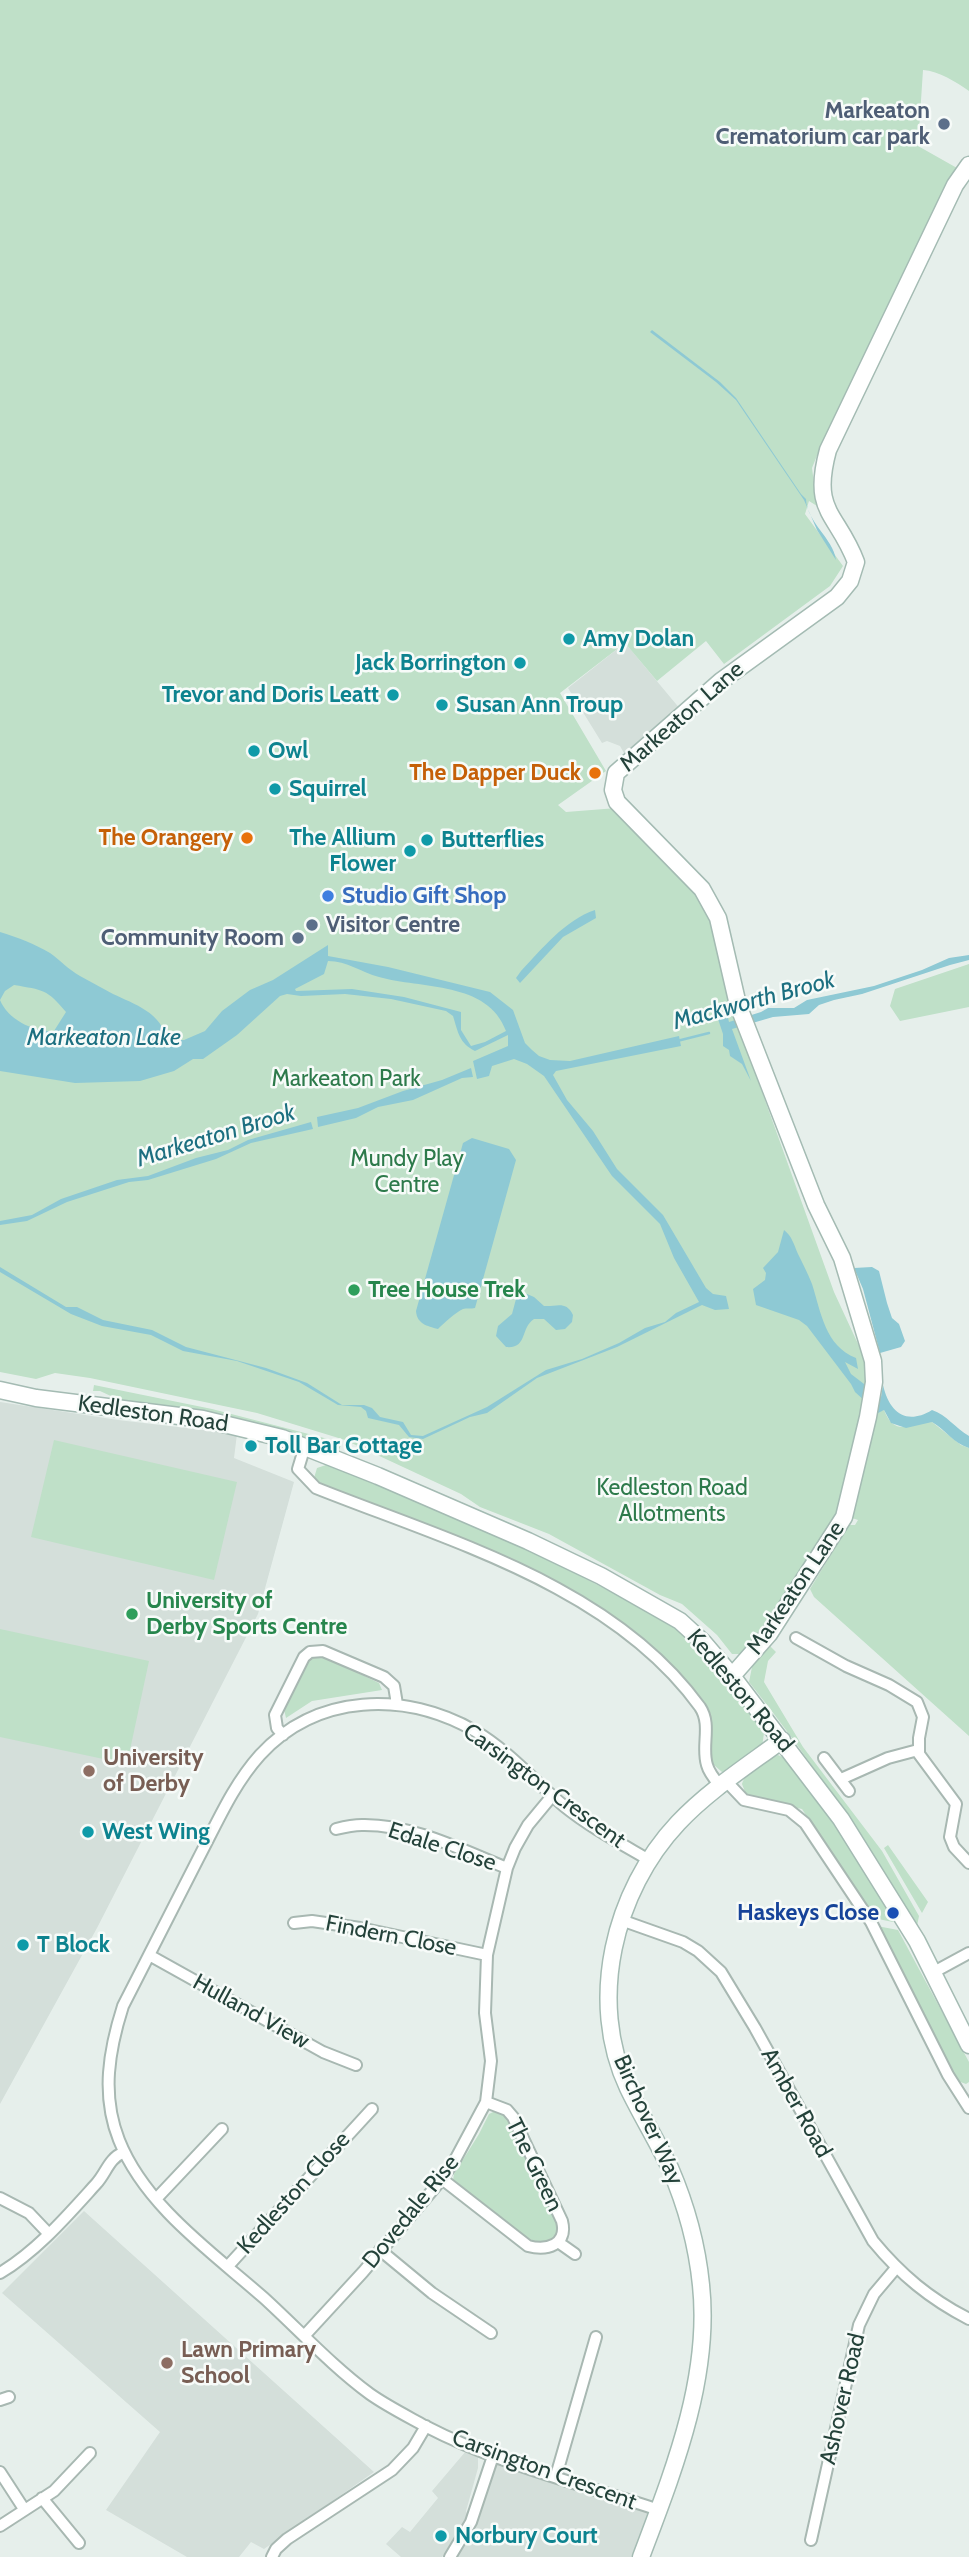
<!DOCTYPE html>
<html>
<head>
<meta charset="utf-8">
<style>
  body { margin:0 }
  canvas { display:block; background:#e6efeb }
</style>
</head>
<body>
<canvas width="969" height="2557"></canvas>
<script>
const g = document.querySelector('canvas').getContext('2d');
g.lineJoin = 'round';
function paint(path, color) {
  g.fillStyle = color;
  g.fill(path, 'evenodd');
}
function stroke(path, color, width, dash) {
  g.strokeStyle = color;
  g.lineWidth = width;
  g.lineCap = dash ? 'butt' : 'round';
  g.setLineDash(dash || []);
  g.stroke(path);
}
function drawText(font, color, halo, rows, align = 'center') {
  g.font = font + ' Cabin,sans-serif';
  g.lineWidth = 5;
  g.setLineDash([]);
  g.textBaseline = 'middle';
  g.strokeStyle = halo;
  g.fillStyle = color;
  for (const [text, x, y, turn = 0] of rows) {
    g.save();
    g.translate(x, y);
    g.rotate((+turn || 0) * Math.PI / 180);
    g.textAlign = isNaN(turn) ? turn : align;
    if (halo) g.strokeText(text, 0, 0);
    g.fillText(text, 0, 0);
    g.restore();
  }
}
const built = new Path2D(`
  M625,643l56,67 -56,45 -5,-9 -13,-5 -5,2 -34,-55z
  M0,1402l118,18 119,14 -3,24 60,24 -36,132 -161,314 -97,176z
  M84,2211l290,261 -110,77 -13,-7 -12,15h-52l-81,-47 54,-78 -158,-139z
  M466,2451l12,5v12l-12,43 2,5 -26,41h-41l-15,-13 16,-17 8,5 28,-34 -6,-7z
  M497,2464l153,49 -19,44h-181l18,-29z`);
const green = new Path2D(`
  M0,0h969v91c-13,-9 -30,-20 -46,-21l-5,76 39,22 -135,275 -10,25 5,38 -8,-5 -4,13 38,52 -13,20 -106,78 -18,-23 -49,40 -32,-38 -65,50 46,78 -48,34 8,7 51,-4 90,98 12,41 11,56 104,289 31,67 4,21 -27,126 -75,121 -27,27h-8l-15,-19 -35,-31 -22,-9 -111,-61 -69,-27 -19,-13 -116,-54 -88,-27 -167,-35 -35,-5 -19,6 -36,-7z
  M969,964v43l-69,14 -10,-15 5,-17z
  M94,1385l118,24 116,30 13,6 -2,5 -4,1 -207,-47 -28,-13h-7z
  M884,1410c11,29 28,12 48,12l29,23 8,3v288l-155,-139 -4,-8 39,-64h6l3,-5 -6,-2 22,-105z
  M54,1440l183,42 -23,98 -183,-43z
  M326,1465c121,44 237,99 350,162l12,11 71,85 5,10 -2,14 -28,25h-12l-8,-7 -5,-9 1,-21 -31,-57 -50,-51 -48,-32 -39,-20 -60,-26 -164,-63 -4,-8 3,-10z
  M0,1629l149,32 -22,103 -127,-27z
  M769,1645l7,7 -8,9 -4,21 39,65 79,104 37,65 -2,10c-52,-84 -106,-167 -168,-244l3,-15z
  M317,1656l7,1 55,26 3,7 -70,11 -26,17 -3,-13 24,-45z
  M778,1755c31,13 95,131 116,164l-1,3 -20,-4 -71,-109 -55,-12 -5,-13c4,-13 23,-26 36,-29z
  M888,1845l40,57 -6,11 -38,-65z
  M877,1926l21,4 71,132v20l-3,2 -11,-4z
  M497,2110l11,8 49,100 2,16 -10,10 -15,-1 -81,-63 1,-6 25,-40 10,-20z`);
const water = new Path2D(`
  M652,330l68,52 16,16 65,96 5,5c1,24 27,39 30,61l-19,-30 -13,-30 -68,-100 -20,-18 -66,-50z
  M595,910l1,8 -33,19 -43,46 -4,-5 5,-7c21,-22 44,-51 74,-61z
  M0,932c17,5 35,12 50,21 10,7 19,17 30,23 11,6 22,12 33,18 21,10 50,19 53,46h18l21,-9 17,-20 28,-21 23,-10 55,-35v11l60,11 102,25 23,18 12,33 7,7 7,6 11,4 20,1 109,-25 2,10 -125,25 -3,4 14,25 26,31 24,38 46,46 43,73 7,6 13,2 3,13 -14,1 -13,-5 -85,42 -80,31 -50,35 -17,4 -47,22 -14,-2 -10,-12 -31,-7 -2,-7 -5,-4 -23,-2 -39,-23 -62,-21 -54,-10 -32,-16 -49,-9 -31,-12 -71,-42v-5l66,40h11l26,13 49,10 34,17 80,21 41,15 35,22h22l8,3 8,9 23,5 8,13 12,1 64,-29 59,-37 36,-11 37,-16 26,-15 20,-6 11,-9 23,-11 -25,-44 -14,-34 -48,-48 -68,-100 -17,-12 -13,-5 -22,7 -3,10 -12,3 -4,-18 35,-15v-11l-33,16c-16,-8 -17,-19 -22,-35l-7,-5 -55,-12 -46,-5 -44,2 -14,-2 -7,2 -43,39 -34,24h-10l-19,12 -34,10 -65,2 -75,-12zM328,961c19,0 33,11 51,16 42,12 109,4 127,54l-21,11 -14,4 -10,-16v-18l-57,-15 -52,-8 -56,2 -1,-2 29,-15zM14,985c29,5 33,4 52,27l-12,19c-20,1 -46,-11 -54,-31l5,-9z
  M969,955v5l-19,5 -88,29 -28,6 -15,5 -10,9 -36,3 -41,12 19,52 -9,-17 -12,-8 -1,-6 -6,-4v-12l-5,-15 10,-1 1,4 32,-10 7,-4h26l13,-8 67,-14 48,-16 27,-12z
  M471,1068l2,9 -11,1 -49,22 -35,7 -22,11 -38,9 -1,-10 41,-9 45,-17 39,-11z
  M311,1122l2,7 -62,14 -35,16 -68,21 -19,2 -62,20 -40,19 -27,4v-4l32,-6 29,-16 56,-19 31,-4 48,-18 32,-8 20,-10z
  M472,1138l37,11 7,11 -41,148c-4,1 -9,0 -12,1 -7,3 -20,15 -25,20 -11,-3 -21,-5 -22,-18l47,-168z
  M784,1230c8,6 10,15 14,24 5,10 10,20 14,30 9,28 13,62 44,74l2,11 -13,-7 6,12 30,23 2,-12c6,27 23,41 49,25 15,5 23,18 37,26v12c-16,-5 -23,-18 -37,-26l-26,6 -15,-5 -7,-13 -6,3 -23,-21 -4,-8 -44,-58 -8,-6 -43,-15 -3,-16 12,-9 1,-7 -3,-5 15,-16z
  M872,1267l7,4 8,32 5,15 7,6 6,17 -4,6 -21,6 -17,-64 -9,-21z
  M527,1294l7,3 10,9c12,1 22,-6 29,9l-1,7 -7,7 -9,1 -12,-11h-10c-14,9 -6,30 -28,28l-10,-11 2,-10 14,-12 4,-15z`);
const stream = new Path2D(`
  M677,1041l32,-8`);
const street = new Path2D(`
  M305,1446l-7,23 18,19c133,53 297,98 384,219 12,18 1,39 7,58 2,8 9,16 14,22
  M796,1638l50,28 43,19 28,17 6,15 -4,21v16l37,50 -6,33 4,10 15,16
  M283,1735l-6,-7 -2,-13 29,-58 6,-5 13,-1 61,26 10,9 3,18
  M824,1758l25,33
  M841,1779l47,-21 30,-8
  M727,1782l17,18 45,10 16,13 66,99 77,153 21,33
  M336,1829c8,-2 18,-4 26,-4 50,-1 100,25 145,43
  M649,1860c-29,-17 -59,-33 -85,-54 -30,-25 -55,-55 -89,-75 -70,-40 -158,-38 -215,24 -27,30 -43,68 -62,104 -25,49 -50,98 -75,147 -14,44 -22,89 -4,134 26,66 94,113 145,158 35,32 68,68 106,96 17,12 37,22 55,32 73,38 156,58 234,84
  M621,1920l62,22 15,9 23,21 34,56 118,213c28,34 57,58 96,78
  M294,1923l18,-2 48,7 127,27
  M149,1955l174,97 33,13
  M934,1972l35,-19
  M442,2179l86,67c19,5 40,-1 34,-25l-49,-104 -6,-7 -21,-8
  M0,2198l29,15 19,20
  M156,2199l66,-70
  M558,2242l17,12
  M380,2250l52,43 59,40
  M228,2266l144,-157
  M0,2273c37,-22 67,-57 96,-89 11,-12 12,-25 28,-32
  M305,2335l58,-63 79,-93 14,-21 30,-56 5,-41 -6,-48 2,-58 20,-87 8,-20 13,-23 24,-29
  M0,2400l9,-3
  M0,2472l24,37
  M556,2476l40,-139
  M42,2498l37,45
  M0,2526l54,-35 36,-38
  M811,2540l48,-215 15,-31 22,-26
  M272,2557l4,-8 11,-10 105,-69 21,-22 13,-22
  M450,2557l21,-35 22,-66`);
const secondary = new Path2D(`
  M0,1390l36,8 167,21 79,19 96,38 150,65 73,35 79,45 23,21 29,34 109,143 76,122 52,104
  M732,1676l37,-42 75,-117 24,-100 6,-35 -1,-21 -31,-103 -26,-53 -78,-200 -20,-87 -16,-29 -85,-87 -4,-12 3,-17 105,-92 116,-84 13,-16 6,-19c-19,-50 -45,-49 -28,-112l127,-265 14,-20
  M641,2557c32,-85 70,-179 60,-272 -4,-40 -15,-80 -31,-117 -13,-27 -29,-53 -42,-80 -41,-87 -14,-197 50,-265 30,-32 69,-57 104,-83`);
const markers = [
  [944,124,7,"#5c6f8a"],
  [569,639,7,"#0f9aa8"],
  [520,663,7,"#0f9aa8"],
  [393,695,7,"#0f9aa8"],
  [442,705,7,"#0f9aa8"],
  [254,751,7,"#0f9aa8"],
  [595,773,7,"#e8710a"],
  [275,789,7,"#0f9aa8"],
  [247,838,7,"#e8710a"],
  [427,840,7,"#0f9aa8"],
  [410,851,7,"#0f9aa8"],
  [328,896,7,"#3f7fe0"],
  [312,925,7,"#5c6f8a"],
  [298,938,7,"#5c6f8a"],
  [354,1290,7,"#2e9e5b"],
  [251,1446,7,"#0f9aa8"],
  [132,1614,7,"#2e9e5b"],
  [89,1771,7,"#8d6e63"],
  [88,1832,7,"#0f9aa8"],
  [893,1913,7,"#1a4fb4"],
  [23,1945,7,"#0f9aa8"],
  [167,2363,7,"#8d6e63"],
  [441,2536,7,"#0f9aa8"]
];
const serviceNames = [
  ["Markeaton",930,111],
  ["Crematorium car park",930,137],
  ["Visitor Centre",326,925,"left"],
  ["Community Room",284,938]
];
const cultureNames = [
  ["Amy Dolan",583,639],
  ["Jack Borrington",506,663,"right"],
  ["Trevor and Doris Leatt",379,695,"right"],
  ["Susan Ann Troup",456,705],
  ["Owl",268,751],
  ["Squirrel",289,789],
  ["The Allium",396,838,"right"],
  ["Flower",396,864,"right"],
  ["Butterflies",441,840],
  ["Toll Bar Cottage",265,1446],
  ["West Wing",102,1832],
  ["T Block",37,1945],
  ["Norbury Court",455,2536]
];
const streetNames = [
  ["Markeaton Lane",682,717,-41],
  ["Kedleston Road",153,1414,8],
  ["Markeaton Lane",796,1588,-56],
  ["Kedleston Road",740,1691,50],
  ["Carsington Crescent",544,1786,36],
  ["Edale Close",442,1847,18],
  ["Findern Close",391,1936,11],
  ["Hulland View",251,2012,29],
  ["Amber Road",796,2103,61],
  ["Birchover Way",648,2120,66],
  ["The Green",534,2165,64],
  ["Kedleston Close",294,2193,-48],
  ["Dovedale Rise",411,2212,-51],
  ["Ashover Road",843,2399,-77],
  ["Carsington Crescent",544,2470,20]
];
const foodNames = [
  ["The Dapper Duck",581,773],
  ["The Orangery",233,838]
];
const shopNames = [
  ["Studio Gift Shop",342,896]
];
const parkNames = [
  ["Markeaton Park",346,1079],
  ["Mundy Play",407,1159],
  ["Centre",407,1185],
  ["Kedleston Road",672,1488],
  ["Allotments",672,1514]
];
const leisureNames = [
  ["Tree House Trek",368,1290],
  ["University of",146,1601],
  ["Derby Sports Centre",146,1627]
];
const educationNames = [
  ["University",103,1758],
  ["of Derby",103,1784],
  ["Lawn Primary",181,2350],
  ["School",181,2376]
];
const transitNames = [
  ["Haskeys Close",879,1913]
];
const waterNames = [
  ["Mackworth Brook",754,1001,-15],
  ["Markeaton Lake",104,1038],
  ["Markeaton Brook",216,1136,-17]
];
paint(built, '#d4dfda');
paint(green, '#bfe0c8');
paint(water, '#8ec9d4');
stroke(stream, '#8ec9d4', 2.5);
stroke(street, '#a8b8b2', 14);
stroke(secondary, '#a4bbb3', 19);
stroke(street, '#fff', 10);
stroke(secondary, '#fff', 16);
for (const [x, y, r, color] of markers) {
  const dot = new Path2D();
  dot.arc(x, y, r, 0, 2 * Math.PI);
  g.fillStyle = color;
  g.fill(dot);
  stroke(dot, '#f7fbf9', 2.5);
}
drawText('bold 23px', '#4e5e75', '#f7fbf9', serviceNames, 'right');
drawText('bold 23px', '#0d838f', '#f7fbf9', cultureNames, 'left');
drawText('23px', '#24423a', '#f7fbf9', streetNames);
drawText('bold 23px', '#c56008', '#f7fbf9', foodNames, 'right');
drawText('bold 23px', '#366cbe', '#f7fbf9', shopNames, 'left');
drawText('23px', '#2d7a4b', '#f7fbf9', parkNames);
drawText('bold 23px', '#27864d', '#f7fbf9', leisureNames, 'left');
drawText('bold 23px', '#785e54', '#f7fbf9', educationNames, 'left');
drawText('bold 23px', '#164399', '#f7fbf9', transitNames, 'right');
drawText('italic 24px', '#1c6f80', '#f7fbf9', waterNames);
</script>
</body>
</html>
